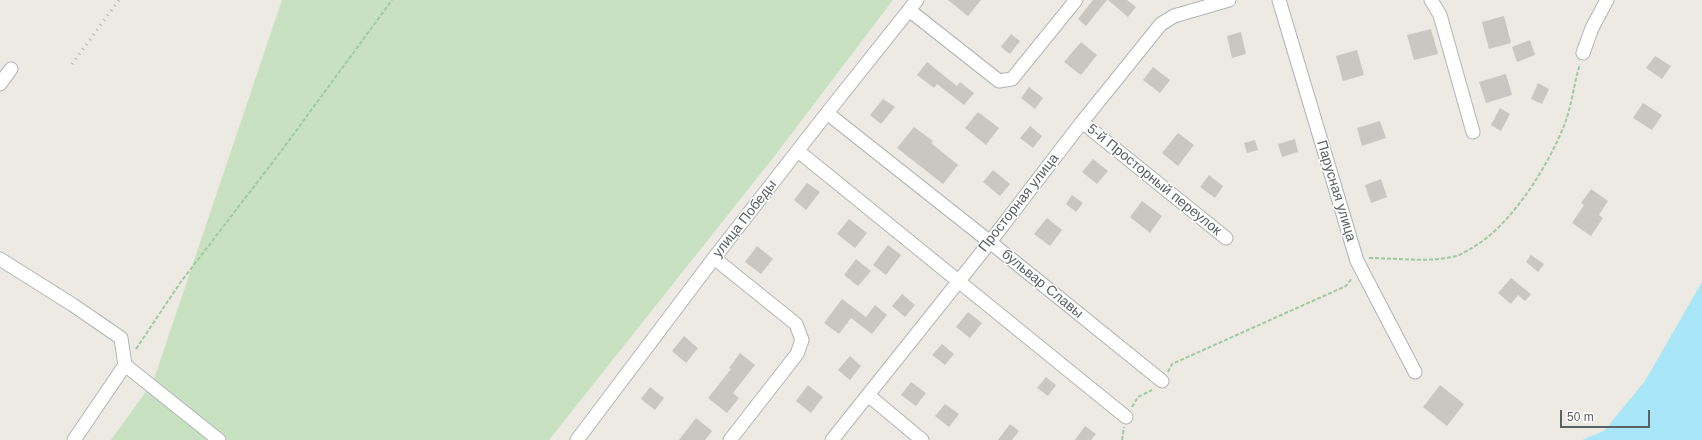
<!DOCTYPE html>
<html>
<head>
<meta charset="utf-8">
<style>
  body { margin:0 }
  #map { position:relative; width:1702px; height:440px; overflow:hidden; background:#ede9e3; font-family:Helvetica,sans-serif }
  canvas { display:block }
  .scale { position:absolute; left:1560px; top:410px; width:90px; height:18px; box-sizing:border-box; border:2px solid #5b6063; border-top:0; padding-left:5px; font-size:12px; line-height:14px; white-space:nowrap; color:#5b6063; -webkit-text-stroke:3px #fff; paint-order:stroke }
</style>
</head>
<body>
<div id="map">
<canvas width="1702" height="440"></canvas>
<div class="scale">50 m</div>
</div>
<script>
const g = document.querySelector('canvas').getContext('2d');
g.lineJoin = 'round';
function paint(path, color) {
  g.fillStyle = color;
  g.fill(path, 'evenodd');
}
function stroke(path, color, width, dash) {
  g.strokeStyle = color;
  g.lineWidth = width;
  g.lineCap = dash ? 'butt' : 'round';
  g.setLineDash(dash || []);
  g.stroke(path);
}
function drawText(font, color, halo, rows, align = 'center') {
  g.font = font + ' Helvetica,sans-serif';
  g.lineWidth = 3;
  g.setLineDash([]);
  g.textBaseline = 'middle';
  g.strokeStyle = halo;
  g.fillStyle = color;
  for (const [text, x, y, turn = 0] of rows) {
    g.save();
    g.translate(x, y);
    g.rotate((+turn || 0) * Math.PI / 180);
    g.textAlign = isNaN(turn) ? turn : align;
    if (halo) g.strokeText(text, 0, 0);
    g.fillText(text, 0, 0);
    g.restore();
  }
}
const green = new Path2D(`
  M282,0h611l-120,158 -224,282h-438l42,-58z`);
const water = new Path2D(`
  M1702,282v158h-120l22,-9 41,-50z`);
const building = new Path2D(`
  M948,0h33l-13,16z
  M1093,0h14l-21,26 -8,-7z
  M1108,0h19l9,7 -8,10z
  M1504,16l7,27 -22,6 -7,-27z
  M1431,29l7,25 -24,6 -7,-25z
  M1241,32l5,22 -14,4 -5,-22z
  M1011,34l9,7 -10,13 -9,-7z
  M1530,40l5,15 -18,7 -5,-15z
  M1081,42l16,13 -16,20 -17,-13z
  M1357,50l7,25 -21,6 -7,-25z
  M1655,56l16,10 -9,13 -16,-11z
  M927,62l30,24 3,-4 14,11 -10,12 -27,-21 -3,4 -17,-13z
  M1153,67l17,13 -10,13 -17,-13z
  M1506,74l6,21 -26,8 -7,-21z
  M1538,83l11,6 -7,15 -11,-5z
  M1029,87l14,11 -8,11 -14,-11z
  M883,99l12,8 -14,17 -11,-9z
  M1643,103l19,12 -10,15 -19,-12z
  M1500,108l10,6 -9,17 -10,-6z
  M978,112l21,16 -13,17 -21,-17z
  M1380,121l6,17 -24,8 -5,-18z
  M1030,126l12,10 -9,12 -13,-10z
  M914,127l19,14 -2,2 27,22 -15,19 -46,-36z
  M1178,133l16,12 -16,21 -16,-13z
  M1295,139l3,13 -16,5 -4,-13z
  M1255,140l3,10 -11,3 -3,-10z
  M1093,159l15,12 -11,13 -15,-12z
  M993,170l17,14 -10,12 -17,-14z
  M1209,175l14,11 -8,12 -15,-11z
  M1381,179l6,18 -16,6 -6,-18z
  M807,183l13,9 -14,18 -12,-10z
  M1591,189l17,12 -9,14 4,3 -12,18 -19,-13 12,-18 -3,-2z
  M1072,195l11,8 -7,9 -10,-8z
  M1142,201l20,15 -12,17 -20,-16z
  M1047,218l15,12 -12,16 -16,-12z
  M849,219l18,14 -12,15 -18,-14z
  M888,245l13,10 -15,20 -13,-10z
  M757,246l16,13 -12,15 -16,-12z
  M1531,255l13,9 -6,8 -12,-10z
  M856,259l15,12 -13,15 -14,-11z
  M1511,278l20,16 -6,7 -7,-6 -7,9 -13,-11z
  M902,294l13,11 -10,12 -13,-11z
  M842,299l24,18 9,-12 12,10 -15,19 -21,-16 -12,16 -15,-11z
  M968,312l14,11 -12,15 -14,-11z
  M684,336l14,12 -12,15 -14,-12z
  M942,344l12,10 -9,11 -13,-10z
  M740,353l15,12 -22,28 6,5 -12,15 -19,-15 23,-29 -2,-1z
  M850,356l11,10 -11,14 -12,-10z
  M1046,377l10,8 -8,11 -11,-8z
  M911,382l15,11 -10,13 -15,-11z
  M808,385l15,12 -12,16 -15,-12z
  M1440,385l24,19 -17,22 -24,-19z
  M650,387l14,11 -9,12 -14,-11z
  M945,404l14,10 -10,13 -14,-11z
  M696,418l16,13 -7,9h-26z
  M1010,424l9,7 -7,9h-14z
  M1085,426l11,8 -5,6h-16z`);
const path = new Path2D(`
  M1369,258c29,0 59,5 87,-2 5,-1 10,-5 14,-7 40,-21 79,-84 95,-126 7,-19 9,-40 15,-59
  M136,349l44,-66 102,-133 110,-150
  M1168,372l4,-8 174,-78 6,-8
  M1132,407l6,-10 14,-7
  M1122,440l2,-13`);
const minor = new Path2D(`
  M1279,0l78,261 58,111
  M1431,0l9,15 33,117
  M909,10l90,71 13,-2 64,-79
  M1583,53l9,-25 15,-28
  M0,84l11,-15
  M827,113l163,129 172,139
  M1082,122l144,116
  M798,151l328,266
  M714,258l82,66 6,16 -5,14 -67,86
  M0,259l73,46 48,33 4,27 -51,75
  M125,365l94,75
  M868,395l54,45
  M577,440l137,-182 113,-145 90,-113
  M832,440l158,-198 92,-120 79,-98 13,-8 55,-16`);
const rail = new Path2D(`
  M72,64l47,-64`);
const streetNames = [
  ["5-й Просторный переулок",1154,180,39],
  ["Парусная улица",1336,191,73],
  ["Просторная улица",1019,203,-52],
  ["улица Победы",745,219,-52],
  ["бульвар Славы",1042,284,39]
];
paint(green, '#c8e2c1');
paint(water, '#a8e6f8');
paint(building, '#cac6c2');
stroke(minor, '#b0b5b7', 15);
stroke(path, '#9fcaa2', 2, [4, 2]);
stroke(minor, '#fff', 13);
stroke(rail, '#b1b2b3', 3, [1, 5]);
drawText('14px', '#5b6063', '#fff', streetNames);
</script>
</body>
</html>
